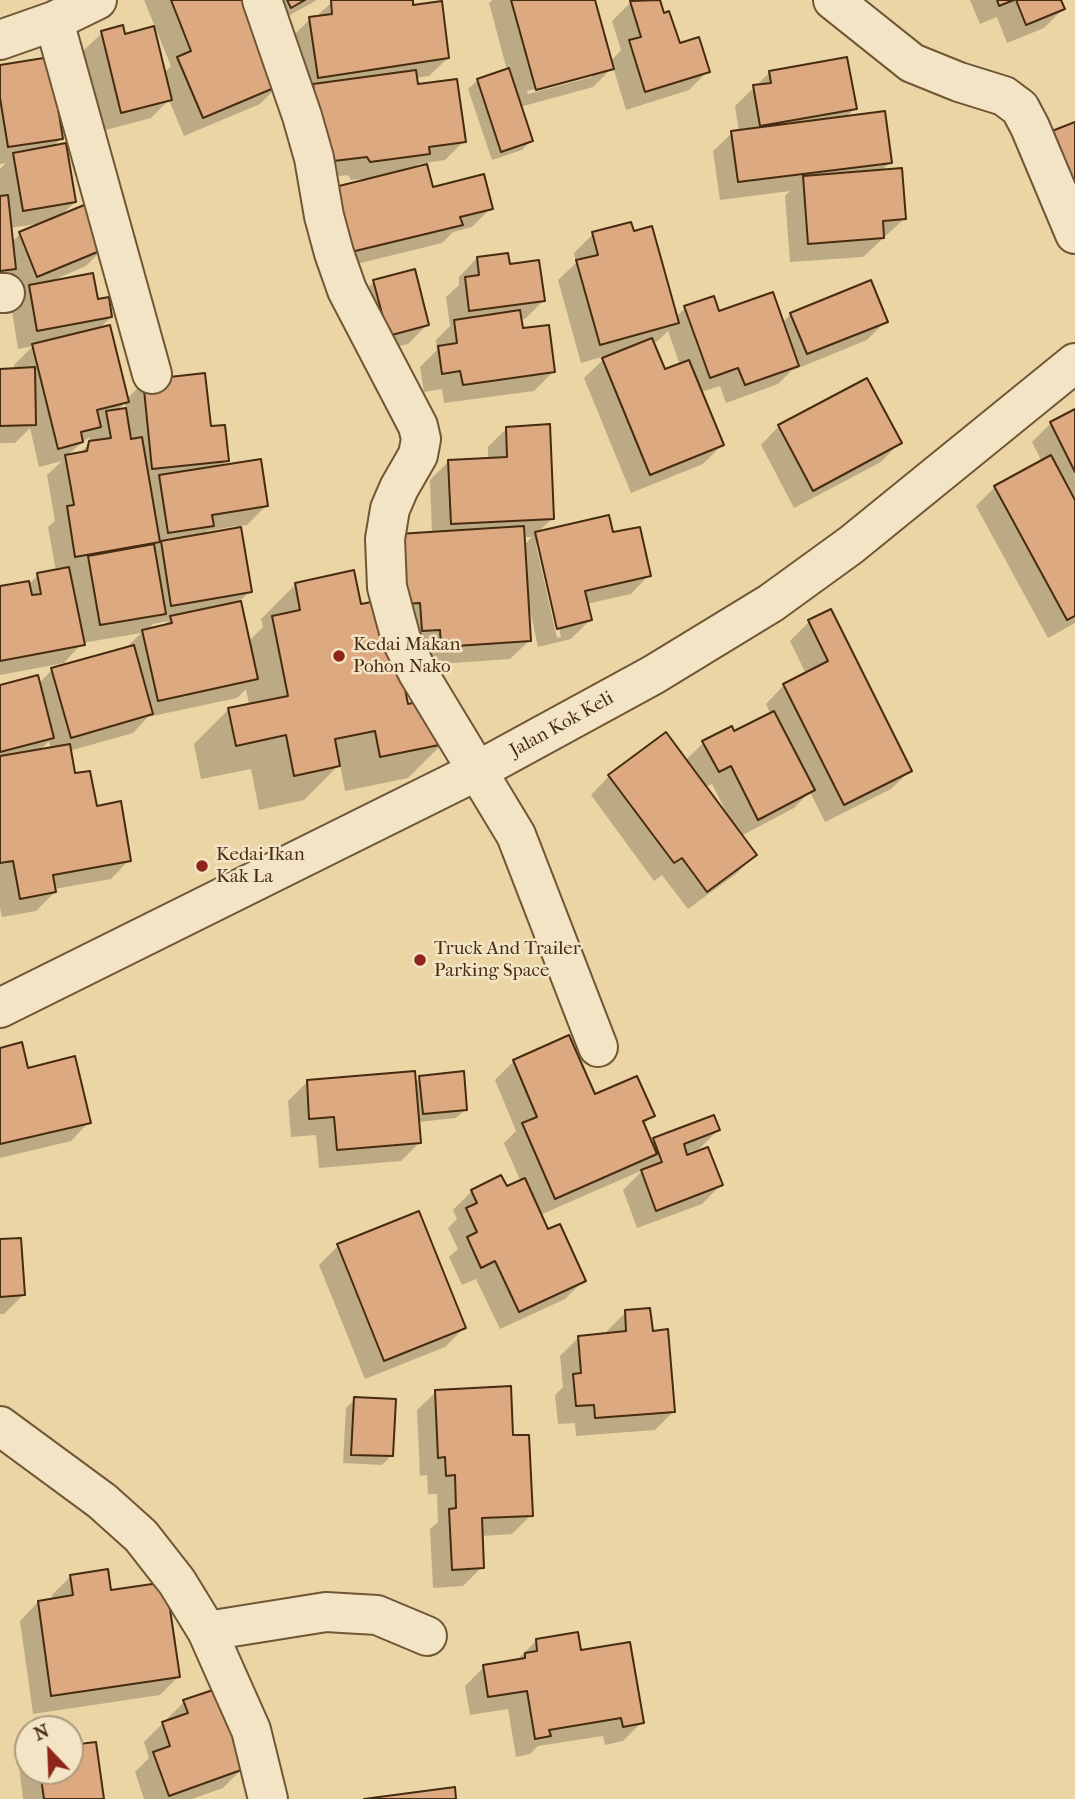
<!DOCTYPE html>
<html>
<head>
<meta charset="utf-8">
<style>
  body { margin:0 }
  #map { position:relative; width:1075px; height:1799px; overflow:hidden; background:#ebd5a5; font-family:"IM FELL French Canon",serif }
  canvas { display:block }
  .north { position:absolute; left:14px; top:1715px; width:70px; height:70px; box-sizing:border-box; background:#f2e4c4; border:2px solid #ae9a7c; border-radius:50%; rotate:337deg; font-size:19px; font-weight:700; line-height:28px; text-align:center; color:#472b10 }
  .north::after { content:''; display:block; margin:auto; width:24px; height:32px; background:#8f2418; clip-path:polygon(50% 0,100% 100%,50% 72%,0 100%) }
</style>
</head>
<body>
<div id="map">
<canvas width="1075" height="1799"></canvas>
<div class="north">N</div>
</div>
<script>
const g = document.querySelector('canvas').getContext('2d');
g.lineJoin = 'round';
function paint(path, color) {
  g.fillStyle = color;
  g.fill(path, 'evenodd');
}
function stroke(path, color, width, dash) {
  g.strokeStyle = color;
  g.lineWidth = width;
  g.lineCap = dash ? 'butt' : 'round';
  g.setLineDash(dash || []);
  g.stroke(path);
}
function drawText(font, color, halo, rows, align = 'center') {
  g.font = font + ' "IM FELL French Canon",serif';
  g.lineWidth = 5;
  g.setLineDash([]);
  g.textBaseline = 'middle';
  g.strokeStyle = halo;
  g.fillStyle = color;
  for (const [text, x, y, turn = 0] of rows) {
    g.save();
    g.translate(x, y);
    g.rotate((+turn || 0) * Math.PI / 180);
    g.textAlign = isNaN(turn) ? turn : align;
    if (halo) g.strokeText(text, 0, 0);
    g.fillText(text, 0, 0);
    g.restore();
  }
}
const shadow = new Path2D(`
  M144,0h100l35,85 -19,19 -76,32 -15,-36 -18,18 -49,13 -19,-80 19,-18 21,3 41,37 7,-7z
  M257,0h60l-45,25z
  M344,0h67l1,7 36,51 -19,18 -14,2 1,8 48,55 -19,19 -27,4 -6,6 20,19 59,19 -19,19 -19,5 -11,11 -110,27 38,-90v-2l-19,2 -3,-5 -42,5 -15,-142 19,-19 5,-1 17,-16z
  M492,0h101l17,62 11,-12 -9,-29 19,-19 7,-2h20l5,15 16,30 29,26 -19,19 -63,20 -13,-43 -20,20 -73,20 11,33 -9,10 -30,10 -24,-71 10,-9 29,-10 -18,-67zM592,73v4l-64,17 -1,-3z
  M970,0h89l4,9 -19,19 -37,15 -10,-26 -17,7z
  M0,67l61,71 -9,10 23,54 -17,16 47,29 -19,19 -35,15 1,1 44,19 15,16 -13,13 29,69 17,-18 65,47 18,32 -7,7 46,39 -19,19 -8,1 11,65 -11,11 9,40 15,-15 -2,-8 35,-35 64,22 23,-4 49,-69 -2,-53 19,-19 39,-2v-12l19,-19 46,90 -16,15 75,1 37,41 -18,19 -45,10 4,16 -19,19 -33,8 -9,-41h-2l2,35 -19,18 -87,6 -33,-43 17,84 35,38 -34,34 -63,13 -5,-27 -36,36 -45,10 -8,-41 -50,10 -7,-35 35,-35 20,-4 -3,-16 -9,9 -89,19 -15,16 -64,18 5,24 55,85 -18,19 -57,10 1,3 -19,19 -34,6 -2,-9v-221l38,-3 14,-14 73,-21 16,-16 -59,10 -18,20 -64,12v-87l28,-3 10,-10 18,-4 -8,-44 7,-6 -8,-46 15,-14 -23,6 -9,-39 -15,15h-15v-73h15l-1,-5 19,-19 -15,3 -7,-44 8,-8 -10,-23 -9,9v-114l6,-6 -6,1zM43,223v1l-23,10 -8,8 -2,-14zM125,403l1,7 -9,1zM89,437l1,6 -12,12 -12,1zM236,526v4l-34,6 5,-5zM523,537h9l-9,9zM536,545h4l21,92 -4,1zM168,621l-6,6 -15,3 6,-6zM49,741l2,8 -12,2z
  M770,72l85,36 -10,10 45,44 -10,10 24,47 -41,38 -73,5 -5,-66 5,-5 -70,9 -7,-49 19,-18 7,-1 -4,-26z
  M593,234l82,84 10,-10 97,15 9,-9 95,7 -19,19 -76,31 -13,13 -52,19 -6,-17 -19,6 21,53 -19,19 -72,29 -47,-115 24,-23 -27,8 -23,-83 18,-17 -2,-10zM668,331l12,34 -16,6 -12,-28 6,-2z
  M477,258l32,8 35,34 -19,19 -5,1 1,10 32,42 -19,19 -90,12 -2,-14 -18,3 -4,-25 17,-17 -1,-10 14,-14 -4,-29 13,-12v-8z
  M374,282l53,43 -19,19 -39,10 -14,-54z
  M1075,411v212l-27,15 -72,-132 19,-19 47,-25 -10,-20 19,-19z
  M779,426l120,17 -18,19 -87,46 -33,-63z
  M809,622l101,149 -19,18 -66,33 -15,-30 -16,16 -53,28 14,19 -19,19 -48,35 -26,-34 -8,6 -63,-86 18,-19 76,-15 18,-18 31,-9 37,-19 -5,-11 18,-19 22,-11 -16,-33zM712,784l15,30 -2,1 -20,-28z
  M568,1038l26,58 59,20 -10,9 8,18 3,-3 64,-10 -19,19 -9,3 1,3 30,30 -19,19 -65,24 -14,-38 20,-20 -103,45 7,16 37,49 -19,19 -65,30 -24,-50 -14,6 -13,-28 9,-8 -10,-21 9,-9 -4,-9 19,-19 34,-2 15,-7 -17,-39 12,-12 -21,-51 19,-19z
  M0,1050l27,20 62,52 -18,19 -71,17z
  M420,1078l46,31 -10,9 -38,4 2,20 -19,19 -82,7 -3,-33 -25,2 -3,-36 19,-19 108,1z
  M0,1241l23,54 -19,19h-4z
  M338,1246l126,82 -19,19 -80,32 -46,-114z
  M626,1312l25,21 23,78 -19,19 -79,6 -1,-13 -17,1 -3,-29 8,-8 -3,-31 19,-19 28,-2v-4z
  M436,1392l76,45 19,78 -19,19 -31,2 1,31 -19,19 -30,2 -3,-59 8,-7 -1,-28h-9l-1,-19 -7,1 -3,-66z
  M355,1399l36,57 -9,9 -39,-2 3,-55z
  M71,1576l38,16 70,84 -19,19 -127,19 -13,-93 18,-19 15,-2 -1,-5z
  M537,1640l43,12 62,70 -19,19 -18,4 -2,-9 -65,10 -8,8 -14,3 -8,-48 -38,6 -5,-29 19,-19 34,-6v-2z
  M184,1702l58,67 -19,19 -31,11h-48l-9,-27 14,-14 -5,-16z
  M70,1734l32,65h-79l-5,-42 10,-10v24h42z`);
const building = new Path2D(`
  M171,0h75l35,85 -78,33 -26,-61 14,-6z
  M287,0h18l-14,8z
  M331,0h82v5l29,-4 7,57 -131,20 -9,-61 23,-3z
  M511,0h84l19,69 -78,21z
  M660,0l4,13 5,-2 11,32 19,-6 11,35 -65,20 -16,-52 12,-3 -11,-36z
  M997,0h17l-15,6z
  M1016,0h45l4,9 -39,16z
  M123,25l2,9 29,-8 18,74 -51,13 -20,-82z
  M50,57l13,82 -55,8 -8,-49v-33z
  M847,57l10,52 -97,17 -7,-41 18,-2 -2,-12z
  M509,68l24,73 -32,11 -24,-73z
  M416,70l2,14 39,-5 9,63 -37,5 1,7 -60,8 -3,-5 -42,5 -12,-78z
  M885,111l7,52 -154,19 -7,-51z
  M1075,122v65l-23,-56z
  M66,143l10,59 -53,9 -10,-58z
  M427,164l6,23 51,-13 9,35 -33,8 3,8 -112,27 -16,-65z
  M902,168l4,51 -23,2 1,17 -76,6 -5,-68z
  M8,195l8,74 -16,2v-75z
  M89,203l18,45 -70,29 -18,-45z
  M631,222l3,9 18,-5 27,97 -79,22 -24,-85 22,-5 -6,-23z
  M508,253l2,11 29,-4 6,41 -76,10 -4,-34 14,-2 -2,-18z
  M415,269l14,56 -41,11 -15,-56z
  M93,273l5,26 11,-2 3,20 -75,14 -8,-46z
  M871,280l17,42 -81,32 -17,-41z
  M773,292l26,74 -54,19 -7,-17 -28,10 -26,-72 30,-10 5,15z
  M520,310l3,18 26,-3 6,47 -92,13 -3,-14 -18,3 -4,-28 19,-3 -3,-23z
  M110,325l19,77 -32,8 4,17 -20,5 2,10 -25,7 -26,-105z
  M652,338l13,31 24,-9 35,85 -74,30 -48,-117z
  M35,367l1,58 -36,1v-57z
  M205,373l6,53 14,-1 4,36 -77,8 -9,-89z
  M867,378l35,65 -89,48 -35,-66z
  M126,408l5,31 11,-2 18,105 -85,15 -8,-51 7,-1 -9,-50 22,-4 2,-10 22,-3 -5,-27z
  M1075,409v63l-25,-50z
  M550,424l4,95 -103,5 -3,-64 59,-3 -1,-30z
  M1051,455l24,45v116l-8,4 -73,-134z
  M261,459l7,47 -56,9 2,11 -46,7 -9,-58z
  M609,515l4,17 27,-5 11,49 -66,15 7,29 -35,9 -22,-97z
  M524,526l7,115 -90,6 -1,-17 -18,1 -2,-28 -17,1 -5,-70z
  M241,527l11,65 -81,14 -10,-65z
  M154,544l12,70 -66,11 -12,-69z
  M69,567l16,78 -85,16v-75l29,-5 3,14 9,-1 -4,-21z
  M354,570l7,34 26,-5 21,105 27,-6 9,46 -64,13 -5,-26 -40,8 5,27 -46,10 -8,-41 -50,11 -8,-38 60,-12 -16,-80 28,-6 -5,-27z
  M241,601l17,78 -100,22 -16,-71 30,-7 -2,-7z
  M831,609l81,162 -68,34 -61,-121 45,-23 -20,-41z
  M134,645l19,69 -82,24 -20,-70z
  M38,675l16,63 -54,14v-67z
  M774,711l41,79 -57,30 -27,-54 -12,6 -17,-31 30,-15 2,5z
  M666,732l91,123 -50,37 -25,-34 -8,5 -66,-88z
  M70,744l5,29 15,-2 7,35 24,-5 10,60 -78,14 3,17 -36,7 -7,-38 -13,2v-107z
  M569,1035l26,59 42,-18 18,40 -12,5 14,33 -102,45 -33,-76 15,-6 -24,-57z
  M22,1042l6,26 47,-12 16,67 -91,21v-96z
  M415,1071l6,72 -84,7 -3,-33 -25,2 -2,-39z
  M464,1071l3,39 -44,4 -4,-38z
  M714,1115l6,15 -36,14 3,11 21,-8 15,38 -67,26 -15,-41 21,-8 -9,-24z
  M501,1175l6,11 18,-8 23,51 12,-5 26,57 -67,31 -24,-51 -14,7 -14,-31 10,-5 -11,-24 11,-5 -6,-13z
  M419,1211l47,117 -82,33 -47,-117z
  M21,1238l4,57 -25,2v-58z
  M650,1308l3,23 15,-2 7,83 -80,6 -1,-13 -18,1 -3,-32 8,-1 -3,-37 48,-5 -1,-21z
  M511,1386l2,49h16l4,81 -51,2 2,50 -32,2 -3,-61 7,-1 -1,-33 -9,1 -1,-19 -7,1 -3,-68z
  M354,1397l42,2 -3,57 -42,-1z
  M108,1569l3,21 55,-8 14,95 -129,19 -13,-95 35,-6 -3,-20z
  M578,1632l3,18 49,-8 14,81 -21,4 -2,-9 -72,12 2,6 -16,3 -8,-48 -39,6 -5,-32 42,-7v-5l12,-2 -1,-12z
  M216,1689l28,80 -75,27 -16,-44 17,-6 -8,-24 26,-9 -5,-13z
  M77,1731l2,13 17,-2 8,57h-60l-4,-28h30v-39z
  M455,1787l1,12h-92z`);
const minor = new Path2D(`
  M262,0l40,116 12,42 10,58 10,37 13,37 71,136 3,13 -3,16 -19,33 -9,21 -5,30 2,48 14,52 17,34 98,162 82,212
  M833,0l79,63 47,19 45,14 16,12 10,19 45,107
  M54,21l98,353
  M0,40l54,-19 43,-21
  M0,293h5
  M0,1008l477,-237 176,-96 118,-72 80,-58 224,-182
  M0,1426l102,75 39,35 36,46 30,49 44,99 17,69
  M207,1631l119,-19 51,3 50,21`);
const markers = [
  [339,656,7,"#8f2418"],
  [202,866,7,"#8f2418"],
  [420,960,7,"#8f2418"]
];
const poiNames = [
  ["Kedai Makan",353,645],
  ["Pohon Nako",353,667],
  ["Kedai Ikan",216,855],
  ["Kak La",216,877],
  ["Truck And Trailer",434,949],
  ["Parking Space",434,971]
];
const streetNames = [
  ["Jalan Kok Keli",562,725,-29]
];
paint(shadow, '#0003');
paint(building, '#dda980');
stroke(building, '#472b10', 2);
stroke(minor, '#705635', 42);
stroke(minor, '#f2e4c4', 38);
for (const [x, y, r, color] of markers) {
  const dot = new Path2D();
  dot.arc(x, y, r, 0, 2 * Math.PI);
  g.fillStyle = color;
  g.fill(dot);
  stroke(dot, '#f2e4c4', 2.5);
}
drawText('19px', '#472b10', '#f2e4c4', poiNames, 'left');
drawText('19px', '#472b10', '#f2e4c4', streetNames);
</script>
</body>
</html>
